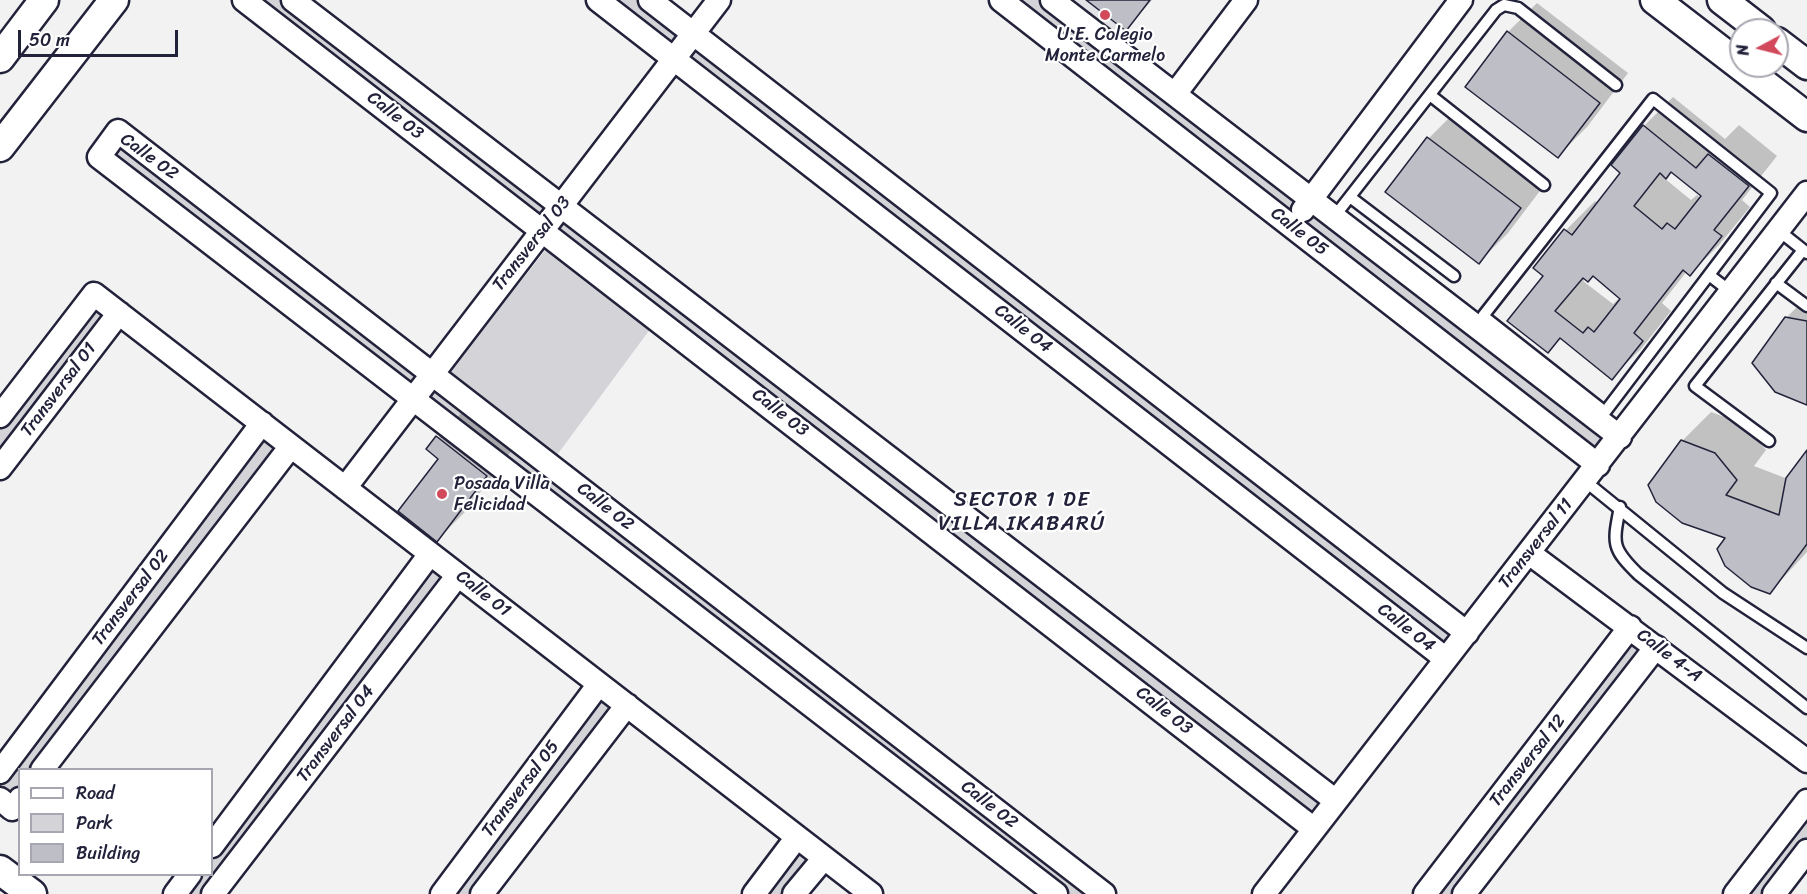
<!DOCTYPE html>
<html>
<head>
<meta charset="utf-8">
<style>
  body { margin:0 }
  #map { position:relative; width:1807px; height:894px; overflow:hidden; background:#f2f2f3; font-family:Sriracha,sans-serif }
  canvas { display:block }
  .legend { position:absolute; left:18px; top:768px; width:195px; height:108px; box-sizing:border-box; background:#fff; border:2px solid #a7a7b1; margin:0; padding:8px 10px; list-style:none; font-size:18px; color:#22223b }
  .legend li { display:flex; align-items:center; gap:12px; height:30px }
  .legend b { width:30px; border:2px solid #a7a7b1 }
  .north { position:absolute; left:1729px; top:18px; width:60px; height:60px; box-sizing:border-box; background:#fff; border:2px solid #a7a7b1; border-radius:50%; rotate:263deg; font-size:16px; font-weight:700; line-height:24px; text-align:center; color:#22223b }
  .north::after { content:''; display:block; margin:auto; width:21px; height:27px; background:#d1495b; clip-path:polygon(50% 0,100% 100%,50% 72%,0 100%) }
  .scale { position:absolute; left:18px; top:30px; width:160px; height:27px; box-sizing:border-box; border:3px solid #22223b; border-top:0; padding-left:8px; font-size:18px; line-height:21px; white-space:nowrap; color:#22223b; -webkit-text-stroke:4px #fff; paint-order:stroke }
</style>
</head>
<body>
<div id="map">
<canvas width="1807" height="894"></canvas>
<ul class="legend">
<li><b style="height:8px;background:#fff"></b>Road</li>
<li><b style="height:16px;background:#d3d3d8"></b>Park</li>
<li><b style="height:16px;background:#bebec6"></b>Building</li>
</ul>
<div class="north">N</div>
<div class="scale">50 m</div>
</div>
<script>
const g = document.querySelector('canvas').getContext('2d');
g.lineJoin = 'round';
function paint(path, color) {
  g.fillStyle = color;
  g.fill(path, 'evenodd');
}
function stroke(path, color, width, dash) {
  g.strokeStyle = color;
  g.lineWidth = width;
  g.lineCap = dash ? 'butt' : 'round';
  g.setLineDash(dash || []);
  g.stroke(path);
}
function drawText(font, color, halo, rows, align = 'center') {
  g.font = font + ' Sriracha,sans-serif';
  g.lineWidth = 4.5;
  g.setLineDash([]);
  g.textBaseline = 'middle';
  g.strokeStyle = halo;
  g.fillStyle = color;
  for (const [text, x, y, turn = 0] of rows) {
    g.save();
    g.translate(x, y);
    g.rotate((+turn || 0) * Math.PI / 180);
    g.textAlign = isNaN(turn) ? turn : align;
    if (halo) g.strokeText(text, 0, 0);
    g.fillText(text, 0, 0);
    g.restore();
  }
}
const built = new Path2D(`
  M1052,0h98l-36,47z`);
const green = new Path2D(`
  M244,0h49l1043,802 -21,26z
  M599,0h51l816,634 -19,25z
  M1001,0h51l568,437 -22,28z
  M118,131l986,763h-48l-957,-737z
  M548,247l103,81 -94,127 -107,-84z
  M94,294l24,19 -118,155v-52z
  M263,424l28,21 -249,324 -22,1 -1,29h-19v-27z
  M432,554l26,21 -245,319h-38l15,-19 22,-1v-28z
  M1631,627l26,19 -193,248h-39z
  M600,685l26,20 -144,189h-40z
  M1807,801v49l-34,44h-38z
  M797,837l26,20 -29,37h-40z`);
const shadow = new Path2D(`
  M1089,0h63l-26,29z
  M1537,3l91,70 -41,54 -29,29 -50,-124z
  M1673,97l52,42 14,-14 38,31 -35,44 8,7 -31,38 -29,29 -3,-3 -25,32 9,8 -30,38 -30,29 -50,-40 -13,13 -3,-75 -10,-8 31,-38 29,-29 3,2 25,-31 21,-46zM1672,171l31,24 -2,3 -4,-3 -6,5 -27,-22zM1593,275l29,23 -1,3 -3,-2 -5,5 -30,-23z
  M1458,109l91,70 -41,54 -29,29 -91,-70 41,-54z
  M1807,297v106l-21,-85z
  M466,408l49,38 -49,65 -29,29 3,-81 -12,-10z
  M1711,412l33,12 22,26 -12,16 34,13 19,-26v99l-37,40 -43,-55 -45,-96z`);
const building = new Path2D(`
  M1086,0h64l-24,31z
  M1507,31l93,72 -42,55 -93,-71z
  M1643,125l53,43 12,-14 41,32 -35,44 8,6 -32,40 -7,-6 -49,63 9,8 -31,39 -52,-42 -12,15 -41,-32 36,-45 -10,-8 31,-39 8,6 48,-62 -9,-8zM1671,172l30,24 -26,33 -8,-6 -5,6 -28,-23 26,-33 6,6zM1593,276l27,23 -26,33 -6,-5 -5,6 -28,-22 28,-33 5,4z
  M1427,137l94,71 -42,56 -94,-72z
  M1785,317l22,4v84l-32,-13 -23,-29z
  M436,436l51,40 -50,66 -39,-31 40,-52 -12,-10z
  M1681,440l34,13 22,27 -11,15 53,20 7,-37 21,-28v94l-37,50 -19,-7 -26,-21 -8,-17 8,-11 -43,-15 -26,-21 -8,-17z`);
const service = new Path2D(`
  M1430,95l114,90
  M1653,99l118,94 -166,219 -122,-96z
  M1350,197l104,79
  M1334,217l162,-207 8,-5 14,3 98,77
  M1778,230l29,23
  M1709,275l22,17
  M1776,283l31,23
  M1769,441l-74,-55 108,-136
  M1585,481l138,112 84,55
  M1620,507c-7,36 -9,41 18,67l169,134`);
const minor = new Path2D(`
  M244,0l1070,829
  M293,0l1043,801
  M598,0l848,659
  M650,0l817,633
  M1001,0l597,465
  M1052,0l568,437
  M1175,94l71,-94
  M1303,210l158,-210
  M0,416l94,-122 777,600
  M0,468l119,-155
  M345,488l374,-488
  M1529,553l278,208
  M42,770l249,-324
  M0,772l262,-349
  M0,799l12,10 8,-10
  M212,846l218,-292
  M175,894l15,-20
  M213,894l245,-319
  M442,894l157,-210
  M482,894l145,-189
  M754,894l43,-57
  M794,894l30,-36
  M1056,894l-957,-737 19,-26 986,763
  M1264,894l543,-701
  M1425,894l205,-267
  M1464,894l192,-247
  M1735,894l72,-93
  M1774,894l33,-43`);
const tertiary = new Path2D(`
  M1655,0l152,117
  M1722,0l39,30
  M1777,42l30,23
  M0,58l44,-58
  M0,147l114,-147
  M0,870l32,24`);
const markers = [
  [1105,15,6,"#d1495b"],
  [442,494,6,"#d1495b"]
];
const poiNames = [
  ["U.E. Colegio",1105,35],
  ["Monte Carmelo",1105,56],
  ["Posada Villa",454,484,"left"],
  ["Felicidad",454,505,"left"]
];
const streetNames = [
  ["Calle 03",395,116,38],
  ["Calle 02",149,157,36],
  ["Calle 05",1299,232,38],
  ["Transversal 03",532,244,-52],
  ["Calle 04",1023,329,38],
  ["Transversal 01",59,390,-53],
  ["Calle 03",780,413,38],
  ["Calle 02",605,507,38],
  ["Transversal 11",1536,544,-52],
  ["Calle 01",483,594,38],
  ["Transversal 02",131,598,-53],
  ["Calle 04",1406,628,38],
  ["Calle 4-A",1669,656,37],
  ["Calle 03",1164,711,38],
  ["Transversal 04",336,734,-53],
  ["Transversal 12",1528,761,-52],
  ["Transversal 05",521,789,-53],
  ["Calle 02",989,805,38]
];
const quarterNames = [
  ["SECTOR 1 DE",1022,501],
  ["VILLA IKABARÚ",1022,525]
];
paint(built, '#e2e2e6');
paint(green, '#d3d3d8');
paint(shadow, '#0003');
paint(building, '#bebec6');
stroke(building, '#22223b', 1.5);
stroke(service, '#22223b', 15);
stroke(minor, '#22223b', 27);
stroke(tertiary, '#22223b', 33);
stroke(service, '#fff', 10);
stroke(minor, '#fff', 22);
stroke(tertiary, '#fff', 28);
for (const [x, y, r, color] of markers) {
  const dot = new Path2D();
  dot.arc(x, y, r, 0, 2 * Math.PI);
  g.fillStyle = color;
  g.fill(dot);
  stroke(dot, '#fff', 2);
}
drawText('18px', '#22223b', '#fff', poiNames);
drawText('18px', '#22223b', '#fff', streetNames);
g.letterSpacing = '1.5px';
drawText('21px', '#22223b', '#fff', quarterNames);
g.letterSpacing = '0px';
</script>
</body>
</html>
